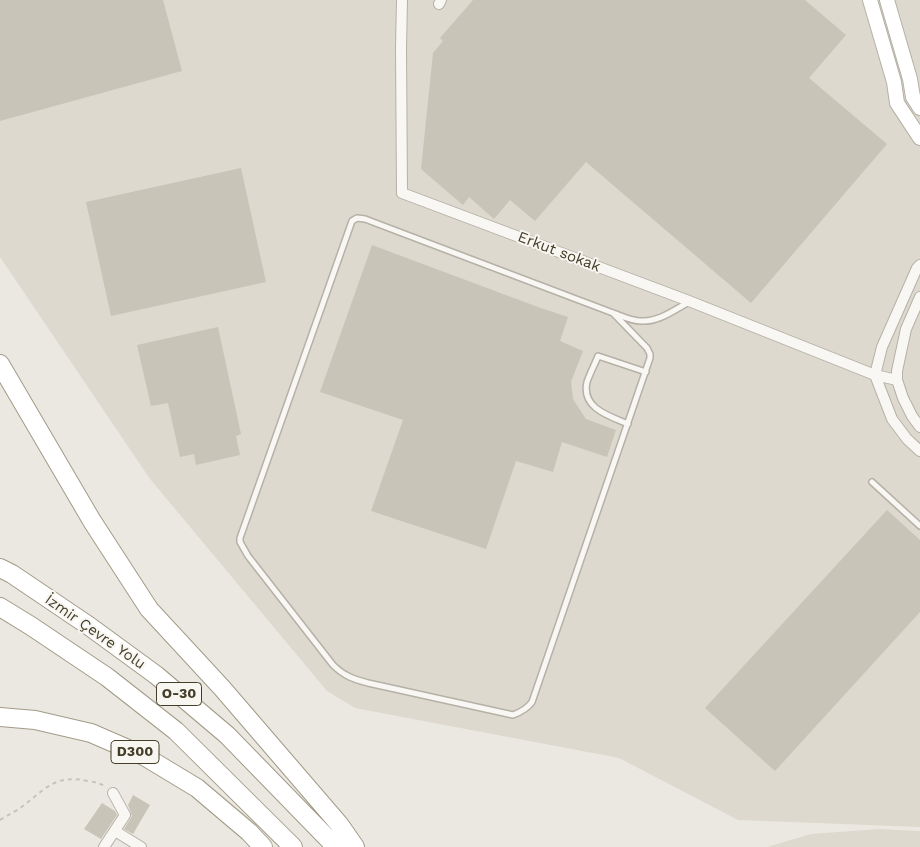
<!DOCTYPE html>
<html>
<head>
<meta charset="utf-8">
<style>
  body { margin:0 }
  canvas { display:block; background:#ebe8e1 }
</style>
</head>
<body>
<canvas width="920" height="847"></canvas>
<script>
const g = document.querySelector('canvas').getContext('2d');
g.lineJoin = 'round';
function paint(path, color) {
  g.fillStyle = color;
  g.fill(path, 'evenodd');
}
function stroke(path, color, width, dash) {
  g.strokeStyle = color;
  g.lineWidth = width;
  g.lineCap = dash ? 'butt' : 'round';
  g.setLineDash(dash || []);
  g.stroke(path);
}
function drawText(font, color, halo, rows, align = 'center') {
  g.font = font + ' "Work Sans",sans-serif';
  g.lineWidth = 4;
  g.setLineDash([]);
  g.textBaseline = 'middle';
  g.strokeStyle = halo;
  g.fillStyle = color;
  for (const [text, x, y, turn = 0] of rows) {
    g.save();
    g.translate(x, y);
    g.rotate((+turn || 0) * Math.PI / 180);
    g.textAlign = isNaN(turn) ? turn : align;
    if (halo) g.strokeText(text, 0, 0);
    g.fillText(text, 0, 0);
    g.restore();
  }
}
const built = new Path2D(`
  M0,0h920v827l-182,-7 -119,-62 -264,-50 -28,-17 -177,-212 -150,-222z
  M879,829l41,2v16h-153l44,-13z`);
const building = new Path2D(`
  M0,0h163l19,71 -182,50z
  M473,0h332l41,35 -37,43 78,66 -136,159 -165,-141 -51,59 -25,-21 -16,19 -25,-22 -6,8 -42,-36 12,-116 10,-12 -3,-3z
  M241,168l25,114 -155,34 -25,-114z
  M372,245l166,62 30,10 -8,24 23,10 -12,31 2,17 13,20 30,11 -9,27 -45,-15 -9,30 -37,-11 -30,88 -115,-38 32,-91 -83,-28z
  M218,327l23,107 -5,2 4,19 -44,10 -2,-11 -14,3 -12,-54 -17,3 -14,-61z
  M887,510l33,30v72l-145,159 -70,-63z
  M133,795l17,10 -17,29 -9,-5 8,-13 -4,-11z
  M102,803l13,8 2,4 -16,24 -17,-10z`);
const path = new Path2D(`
  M0,820c8,-5 16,-9 23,-14 23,-18 33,-32 65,-25 7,1 12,2 18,6`);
const lane = new Path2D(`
  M613,313l34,35 3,6v4l-118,344c-5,7 -11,10 -19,13l-145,-32c-15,-4 -24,-7 -35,-18l-85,-109 -8,-14v-4l112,-317 5,-3 8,1 248,94c9,3 18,8 28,8 18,1 33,-11 48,-19
  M628,424c-19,-8 -47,-16 -41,-42 3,-9 8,-18 11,-26l48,16
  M872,482l48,44`);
const street = new Path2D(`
  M402,0l-1,48 1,145 287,108 186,74 22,5
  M439,4l2,-4
  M920,265l-3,3 -35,79 -7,28 17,44 15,20 13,12
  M920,297l-14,32 -9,42v9l6,18 9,18 8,11
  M115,831l26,16
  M104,847l21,-32 -12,-22`);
const secondary = new Path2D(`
  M870,0l24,82 3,21 23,35
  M887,0l23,79 3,18 7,11`);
const highway = new Path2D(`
  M0,364l92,157 57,88 73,79 117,136 16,23
  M0,568l12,6 77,52 67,49 71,60 109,112
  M0,607l31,19 76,51 69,54 117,116
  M0,717l35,3 56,13 53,23 53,32 52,44 14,15`);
const shields = [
  [179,694,45],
  [135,752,48]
];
const shieldNames = [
  ["O-30",179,694],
  ["D300",135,752]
];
const streetNames = [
  ["Erkut sokak",559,252,21],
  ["İzmir Çevre Yolu",95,632,35]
];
paint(built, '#ddd9cf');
paint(building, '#c9c4b8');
stroke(lane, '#b6b1a6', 8);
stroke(street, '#b6b1a6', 12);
stroke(secondary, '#b6b1a6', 16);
stroke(highway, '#a29b87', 20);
stroke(path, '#c6c3bb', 2, [4, 4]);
stroke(lane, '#f9f7f4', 5);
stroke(street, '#f9f7f4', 10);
stroke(secondary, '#fff', 14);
stroke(highway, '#fff', 18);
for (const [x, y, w] of shields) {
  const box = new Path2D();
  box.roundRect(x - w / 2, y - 11.5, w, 23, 4);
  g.fillStyle = '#f8f6f1';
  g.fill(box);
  stroke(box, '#443d28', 1);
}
drawText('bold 14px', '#443d28', null, shieldNames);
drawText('15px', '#443d28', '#f8f6f1', streetNames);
</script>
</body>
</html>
